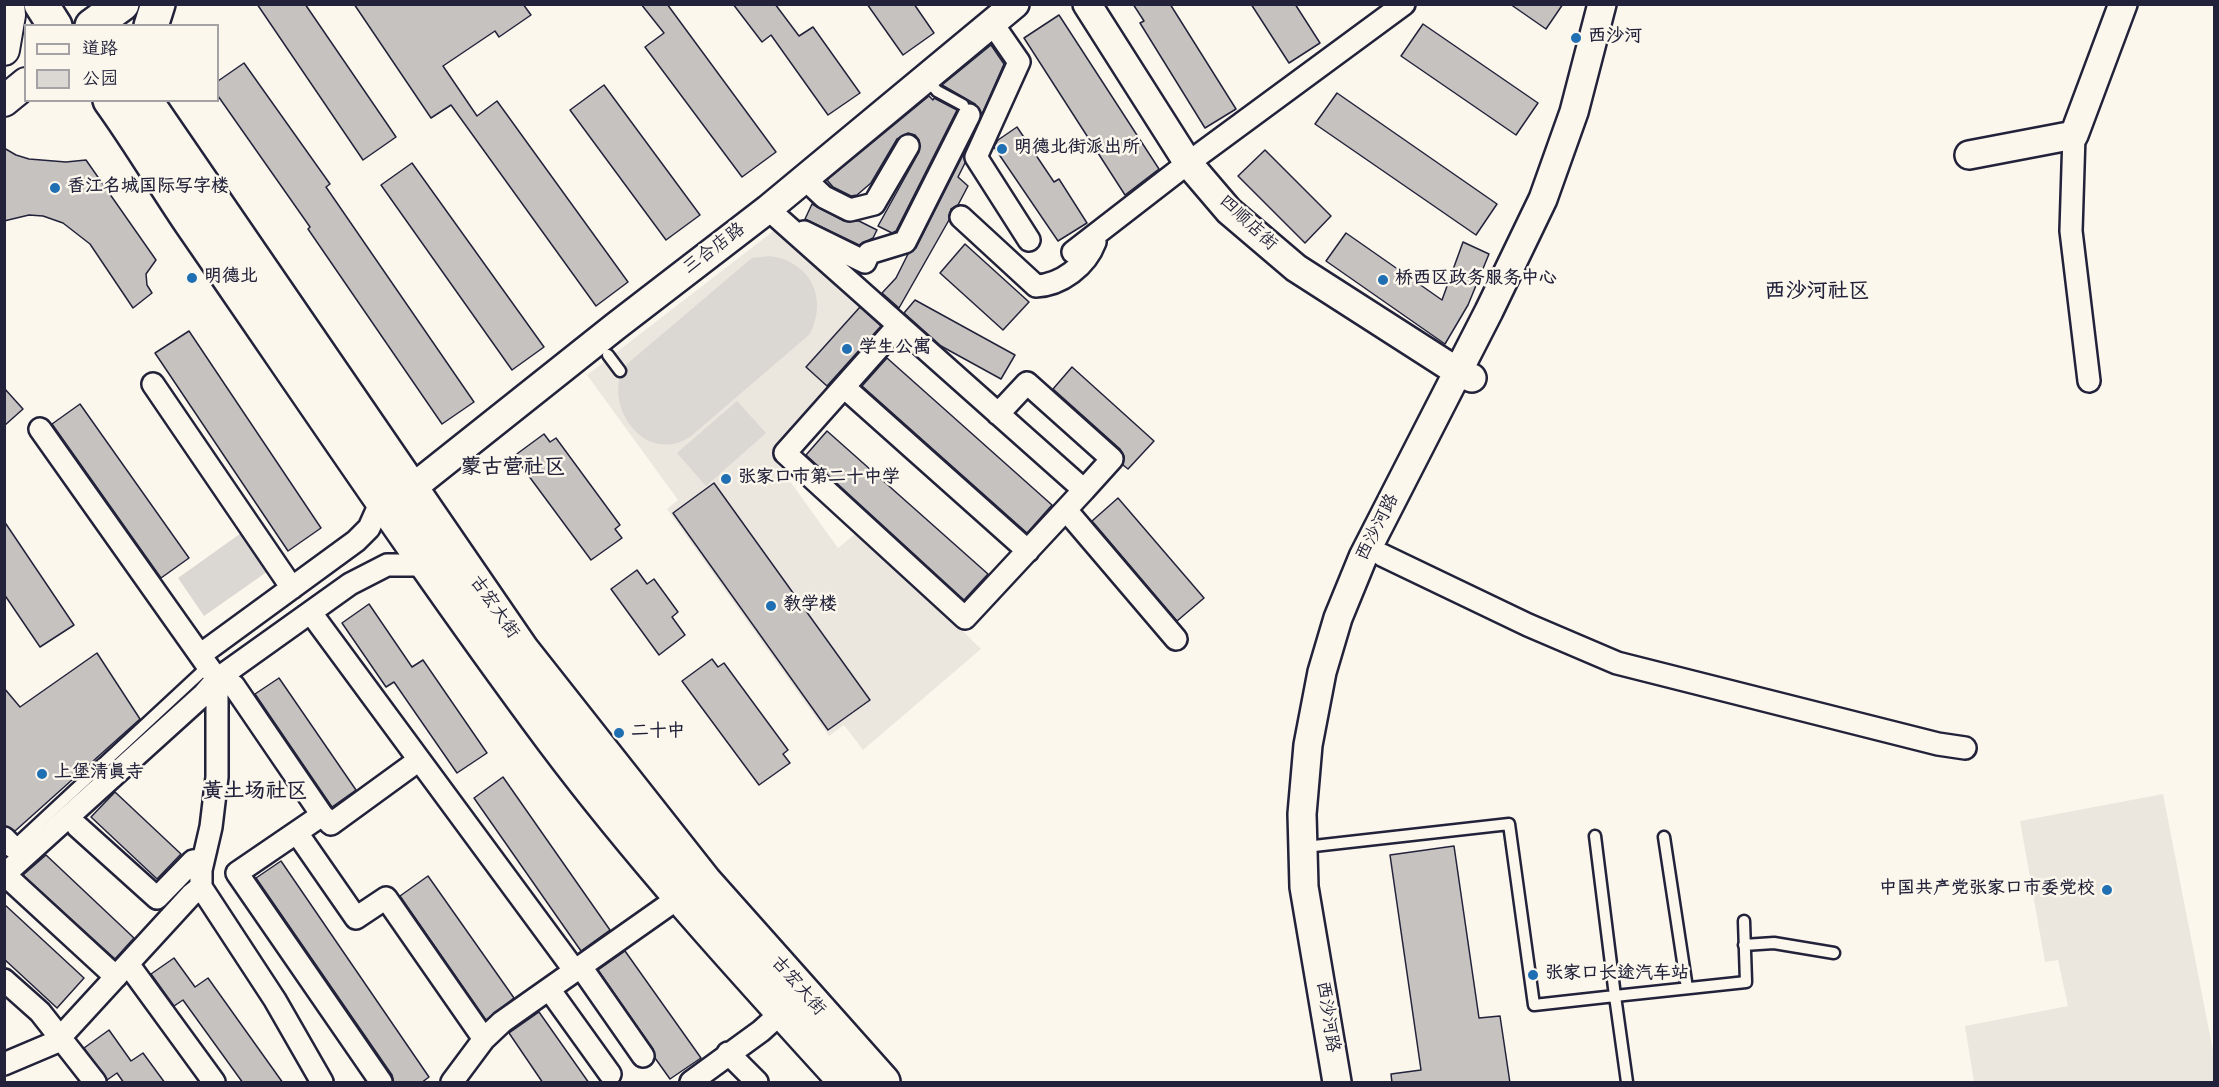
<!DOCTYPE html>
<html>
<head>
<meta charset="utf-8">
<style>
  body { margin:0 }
  #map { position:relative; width:2219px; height:1087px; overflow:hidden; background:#fbf7ec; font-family:Kalam,"LXGW WenKai TC",sans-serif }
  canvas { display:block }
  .frame { position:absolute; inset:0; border:6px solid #22223b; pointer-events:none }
  .legend { position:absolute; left:24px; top:24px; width:195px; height:78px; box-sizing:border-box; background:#fbf7ec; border:2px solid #a4a2a5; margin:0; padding:8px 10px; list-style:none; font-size:18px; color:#22223b }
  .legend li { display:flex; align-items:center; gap:12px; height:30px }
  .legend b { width:30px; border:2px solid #a4a2a5 }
</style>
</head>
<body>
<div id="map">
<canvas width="2219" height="1087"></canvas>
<div class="frame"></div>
<ul class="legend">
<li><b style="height:8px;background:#fbf7ec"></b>道路</li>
<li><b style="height:16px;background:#dbd8d3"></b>公园</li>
</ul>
</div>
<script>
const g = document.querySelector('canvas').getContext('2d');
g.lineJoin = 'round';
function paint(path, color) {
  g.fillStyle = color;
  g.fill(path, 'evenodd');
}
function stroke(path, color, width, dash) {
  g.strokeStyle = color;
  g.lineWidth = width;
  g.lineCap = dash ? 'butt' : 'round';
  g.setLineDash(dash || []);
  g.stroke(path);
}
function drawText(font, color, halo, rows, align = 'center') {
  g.font = font + ' Kalam,"LXGW WenKai TC",sans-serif';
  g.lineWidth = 5;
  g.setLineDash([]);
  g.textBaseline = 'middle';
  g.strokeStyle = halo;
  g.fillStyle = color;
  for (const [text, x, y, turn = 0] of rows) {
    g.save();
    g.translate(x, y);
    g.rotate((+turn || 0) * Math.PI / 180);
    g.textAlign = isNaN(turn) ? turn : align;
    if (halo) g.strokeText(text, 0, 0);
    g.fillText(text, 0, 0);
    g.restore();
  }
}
const built = new Path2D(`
  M776,229l112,102 -114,128 64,89 22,-18 121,119 -118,101 -19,-25 -15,11 -162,-227 11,-9 -91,-125z
  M2163,794l51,262v26h-240l-9,-56 103,-20 -10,-46 -13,2 -25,-141z`);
const green = new Path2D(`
  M770,256c41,6 58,42 40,78l-120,103c-4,2 -9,5 -13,6 -36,10 -64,-30 -58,-62 1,-6 5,-12 8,-17l125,-106z
  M737,401l29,32 -60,53 -29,-33z
  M244,531l27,38 -67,47 -26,-38z`);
const building = new Path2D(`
  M257,4h48l91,133 -33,23z
  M354,4h169l8,11 -32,22 -4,-6 -52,35 34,50 20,-15 131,181 -32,24 -145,-201 -20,13z
  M641,4h26l109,148 -34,25 -97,-130 19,-14z
  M733,4h42l24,32 14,-9 47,66 -32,22 -57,-80 -9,7z
  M867,4h47l20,29 -31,22z
  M1133,4h37l66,105 -31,19 -65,-105 4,-2z
  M1251,4h44l25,39 -31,20z
  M1510,4h53l-17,25z
  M1059,15l100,154 -34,26 -101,-157z
  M1423,24l115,79 -22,32 -115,-79z
  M991,45l13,19 -22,50 -7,-10 -33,-19z
  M244,63l86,121 -4,3 148,215 -32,22 -134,-195 2,-2 -92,-131v-15z
  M604,85l96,130 -34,25 -96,-130z
  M1337,93l160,111 -21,31 -161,-111z
  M929,96l4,4 1,-2 23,12 -61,121 -4,2 -14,-7 41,-74v-12l-4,-5 -7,-2 -11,6 -26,44 -14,12 -6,1 -18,-9 -6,-7z
  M1017,127l37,55 5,-3 28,44 -29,18 -64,-94 4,-7z
  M4,148l12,7 13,4 37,3 20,-2 70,100 -10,14 1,11 5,8 -19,15 -43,-64 -27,-21 -20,-7 -14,-1 -25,6z
  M1265,150l66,66 -26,27 -67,-67z
  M964,153l1,10 -7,14 10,9 -10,19 -7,4 -2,11 -50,88 -17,-15 14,-15 12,-24 8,-6z
  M412,163l132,184 -32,23 -131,-185z
  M812,204l32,17h15l18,9 -4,8 -14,7 -54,-26z
  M1346,233l96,67 21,-58 26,12 -21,51 -23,39 -119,-83z
  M965,244l64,58 -26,28 -63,-57z
  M915,300l100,55 -14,24 -60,-33 -37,-33z
  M860,307l21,19 -54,60 -21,-19z
  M189,331l132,197 -33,23 -133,-198z
  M887,358l165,147 -25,28 -165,-147z
  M1072,367l82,74 -26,28 -5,-4 1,-9 -4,-7 -67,-60z
  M4,388l19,21 -19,17z
  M80,404l109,154 -28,20 -109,-154z
  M827,431l161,143 -24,26 -158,-145z
  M544,434l6,8 6,-4 64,87 -5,4 7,9 -31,22 -77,-104z
  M714,483l156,217 -42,30 -155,-217z
  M1118,498l86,100 -27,23 -85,-100z
  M4,521l70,104 -34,22 -36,-53z
  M637,570l10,14 7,-5 24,33 -6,5 13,18 -26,20 -48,-66z
  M369,604l43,63 11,-7 64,93 -30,20 -63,-91 -8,5 -44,-64z
  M97,653l43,66 -125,112 -11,-5v-138l16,19z
  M712,659l6,8 6,-4 64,87 -5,4 7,9 -31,22 -77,-104z
  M279,678l77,112 -24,17 -77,-113z
  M503,777l107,153 -29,21 -107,-153z
  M115,792l66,62 -24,25 -66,-62z
  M1454,846l25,172 21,-2 10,67h-118l-1,-9 30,-4 -31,-215z
  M46,855l88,83 -19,21 -92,-84z
  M281,861l148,216 -8,6h-27l-2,-8 -136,-197z
  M428,876l86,122 -28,22 -86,-124z
  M4,904l80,74 -27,30 -53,-49z
  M625,951l76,107 -31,21 -15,-21 -2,-9 -55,-79z
  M174,958l21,29 13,-9 75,105h-40l-60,-83 -9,6 -23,-32z
  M539,1012l50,71h-46l-34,-50z
  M109,1030l22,31 12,-8 22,30h-41l-7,-10 -10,7 -23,-32z`);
const service = new Path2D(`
  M925,77l12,14 26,14
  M608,355l12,16
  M1595,836l20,160 131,-14 -2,-61
  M1664,837l23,151
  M1305,847l204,-23 25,181 81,-9 12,86
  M11,849l197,-183
  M1744,945l30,-2 60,10`);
const minor = new Path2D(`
  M992,23l27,39 -43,95 53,83
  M2074,135l-3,96 18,150
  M805,179l19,18 26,13 24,-6 34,-58
  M768,209l316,281 -119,128 -180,-165 113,-127
  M961,217l75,69c25,-1 50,-20 59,-44
  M804,232l61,30 4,-9 36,-11 64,-127
  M1073,252l115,-89 216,-159
  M153,384l139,204
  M844,387l184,164
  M998,414l29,-31 85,76 -28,31
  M40,429l177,250v98l-6,50 -10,43v17l74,113 47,82
  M1066,510l110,129
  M1382,555l146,70 89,38 321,81 27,4
  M311,613l264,358
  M200,655l156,-114 13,-13 13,-29
  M217,679l11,3 6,4 88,129 -85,58 144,209
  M322,815l9,9 88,-64
  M77,826l80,72 36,-37 10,-1
  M297,833l59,85 30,-20 98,141
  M4,838l9,9
  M4,874l112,103
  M5,874l199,-180 13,-15 133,-95 37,-19h40
  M128,964l86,118
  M581,967l62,89
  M4,980l36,32 55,70
  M549,989l61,85
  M728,1053l29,29
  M4,1064l52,-22 135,-147 10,-8
  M452,1082l32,-43 18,-17 179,-126
  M691,1082l70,-51 21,-19`);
const tertiary = new Path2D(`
  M1087,4l101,159 41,48 67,57 162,104 14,6
  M1969,155l105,-20 49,-131
  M411,489l205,-163 152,-117 247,-205
  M1337,1082l-33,-195 -2,-73 6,-69 14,-73 16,-54 25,-61 126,-246 54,-112 31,-87 28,-108`);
const secondary = new Path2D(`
  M4,50l6,-35 -1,-11
  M4,101l22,-18`);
const primary = new Path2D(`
  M41,4l14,22
  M92,26l30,-22
  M151,26l7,-22
  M110,100c29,40 54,83 82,124 119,172 236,348 361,516 90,120 192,231 293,342
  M145,100l377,550 183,232 178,200`);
const markers = [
  [1576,38,6,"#1f6fb2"],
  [1002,149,6,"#1f6fb2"],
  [55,188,6,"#1f6fb2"],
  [192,278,6,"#1f6fb2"],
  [1383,280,6,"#1f6fb2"],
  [847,349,6,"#1f6fb2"],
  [726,479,6,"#1f6fb2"],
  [771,606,6,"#1f6fb2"],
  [619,733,6,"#1f6fb2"],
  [42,774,6,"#1f6fb2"],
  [2107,890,6,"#1f6fb2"],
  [1533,975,6,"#1f6fb2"]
];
const poiNames = [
  ["西沙河",1588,38],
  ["明德北街派出所",1014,149],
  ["香江名城国际写字楼",67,188],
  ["明德北",204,278],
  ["桥西区政务服务中心",1395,280],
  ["学生公寓",859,349],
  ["张家口市第二十中学",738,479],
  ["教学楼",783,606],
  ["二十中",631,733],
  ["上堡清真寺",54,774],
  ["中国共产党张家口市委党校",2095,890,"right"],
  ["张家口长途汽车站",1545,975]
];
const streetNames = [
  ["四顺店街",1247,224,43],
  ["三合店路",715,250,-37],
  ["西沙河路",1379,528,-63],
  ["古宏大街",493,608,55],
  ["古宏大街",797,987,49],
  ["西沙河路",1326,1017,81]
];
const quarterNames = [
  ["西沙河社区",1817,293],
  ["蒙古营社区",513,469],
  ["黄土场社区",255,793]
];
paint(built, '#ebe7df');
paint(green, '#dbd8d3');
paint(building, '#c6c2c0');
stroke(building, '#22223b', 1.5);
stroke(service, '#22223b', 15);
stroke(minor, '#22223b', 26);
stroke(tertiary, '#22223b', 32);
stroke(secondary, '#22223b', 34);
stroke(primary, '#22223b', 38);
stroke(service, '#fbf7ec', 10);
stroke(minor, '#fbf7ec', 21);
stroke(tertiary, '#fbf7ec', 27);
stroke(secondary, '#fbf7ec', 30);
stroke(primary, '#fbf7ec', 33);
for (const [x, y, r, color] of markers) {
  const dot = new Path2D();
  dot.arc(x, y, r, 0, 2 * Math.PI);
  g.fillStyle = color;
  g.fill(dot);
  stroke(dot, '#fbf7ec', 2);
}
drawText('bold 18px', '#22223b', '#fbf7ec', poiNames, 'left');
drawText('18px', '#22223b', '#fbf7ec', streetNames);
drawText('bold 21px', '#22223b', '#fbf7ec', quarterNames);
</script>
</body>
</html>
